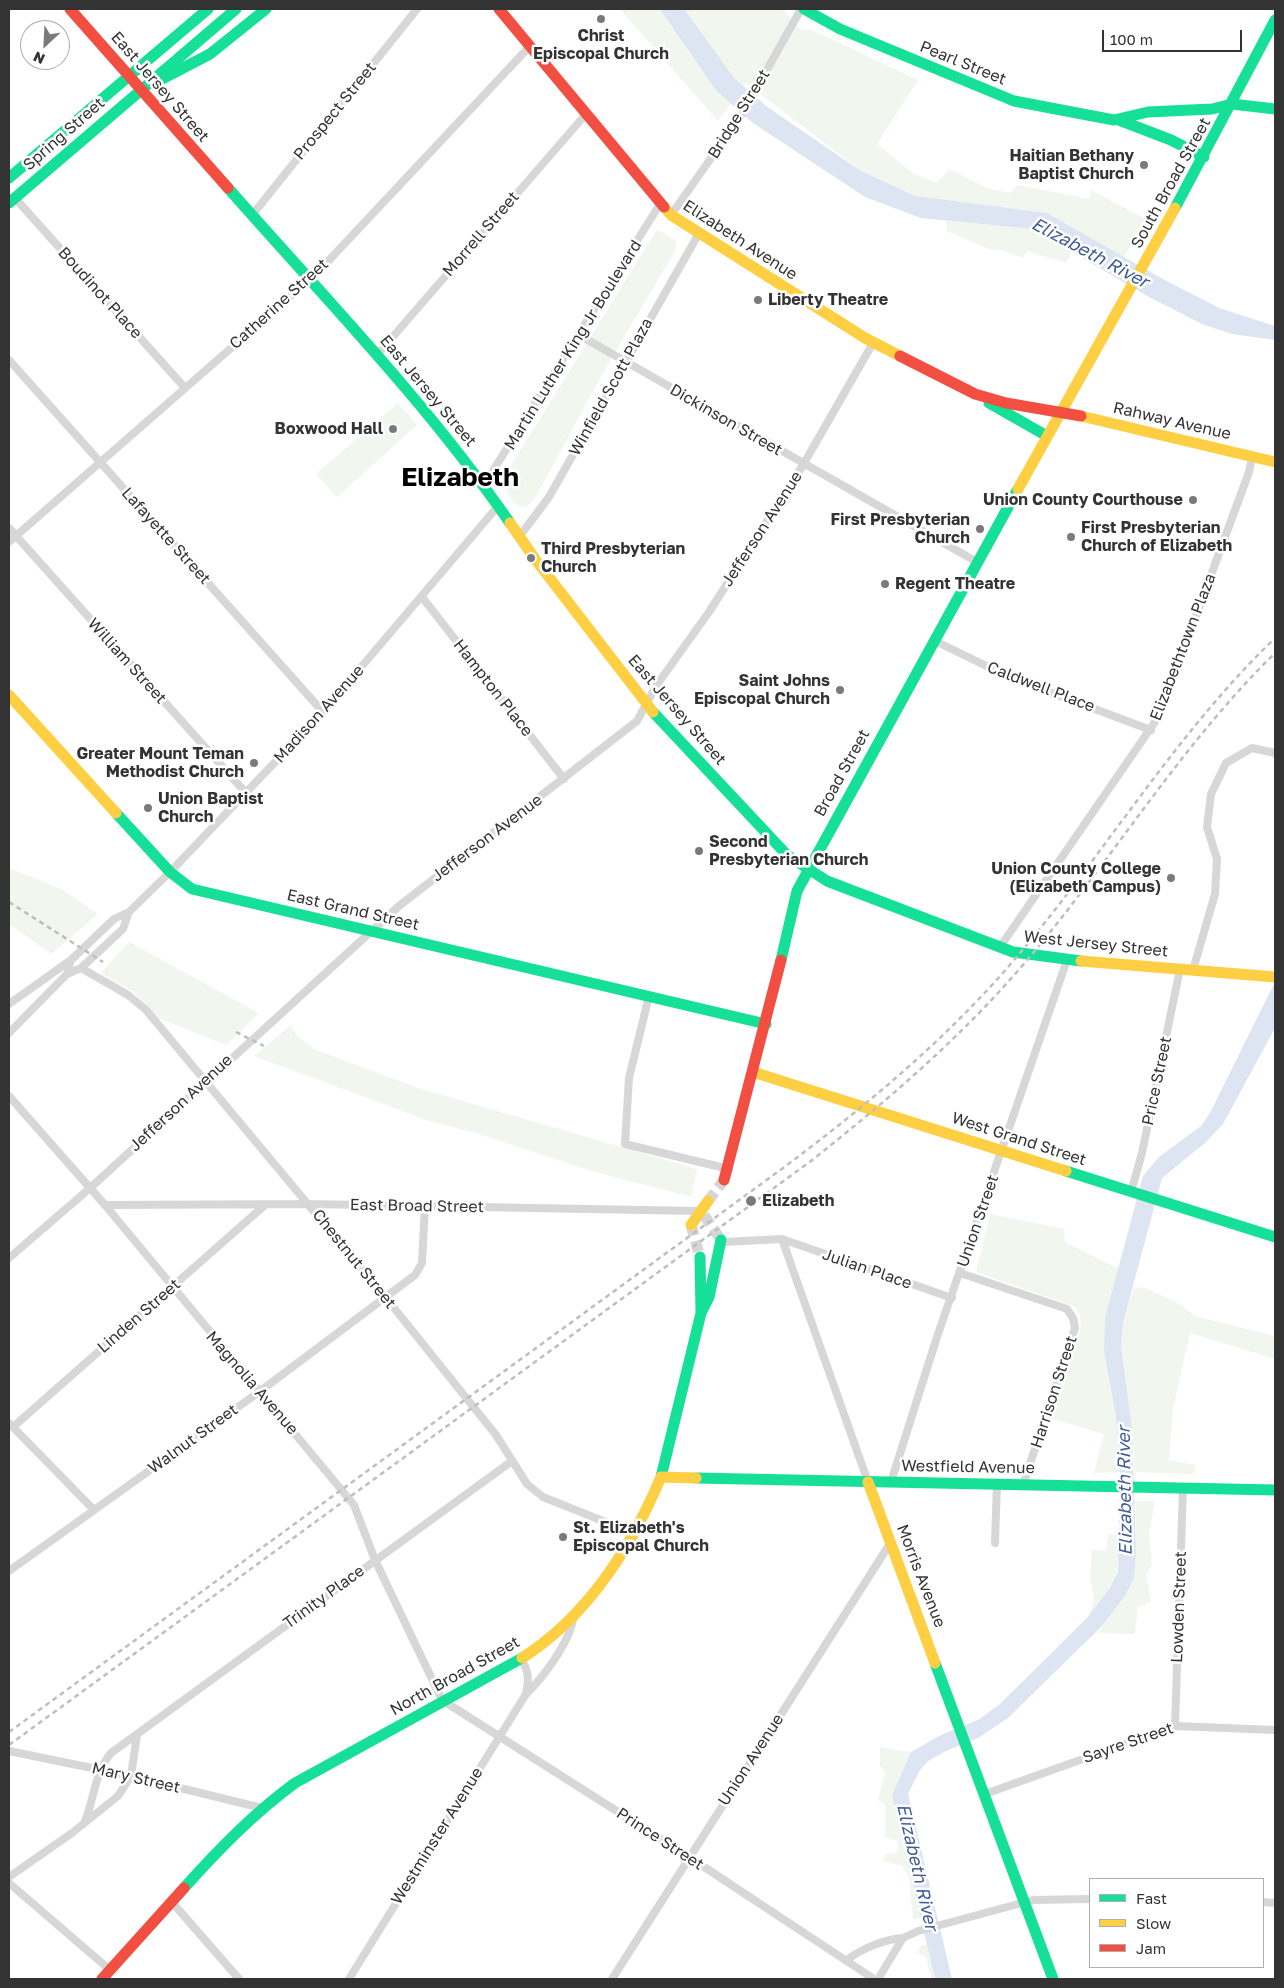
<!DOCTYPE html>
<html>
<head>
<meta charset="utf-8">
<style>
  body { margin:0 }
  #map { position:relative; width:1284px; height:1988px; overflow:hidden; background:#fff; font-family:"Golos Text",sans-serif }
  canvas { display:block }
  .frame { position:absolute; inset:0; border:10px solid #333; pointer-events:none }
  .legend { position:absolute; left:1089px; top:1878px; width:175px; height:90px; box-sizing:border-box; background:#fff; border:1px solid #adadad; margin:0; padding:6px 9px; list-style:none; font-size:15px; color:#333 }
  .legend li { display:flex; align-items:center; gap:10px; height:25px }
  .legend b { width:25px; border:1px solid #adadad }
  .north { position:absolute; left:20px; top:20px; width:50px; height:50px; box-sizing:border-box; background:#fff; border:1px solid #adadad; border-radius:50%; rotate:205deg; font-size:14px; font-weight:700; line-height:20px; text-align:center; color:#333 }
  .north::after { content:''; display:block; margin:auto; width:18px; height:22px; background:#7a7a7a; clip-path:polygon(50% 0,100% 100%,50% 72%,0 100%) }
  .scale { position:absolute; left:1102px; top:30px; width:140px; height:22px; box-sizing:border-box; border:2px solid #333; border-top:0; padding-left:6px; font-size:15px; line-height:18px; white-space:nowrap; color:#333; -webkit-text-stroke:4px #fff; paint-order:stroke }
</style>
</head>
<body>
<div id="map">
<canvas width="1284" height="1988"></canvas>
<div class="frame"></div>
<ul class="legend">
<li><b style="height:6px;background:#16e098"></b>Fast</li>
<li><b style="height:6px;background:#ffcf43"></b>Slow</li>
<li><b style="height:6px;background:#f24e42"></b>Jam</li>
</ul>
<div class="north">N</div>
<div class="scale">100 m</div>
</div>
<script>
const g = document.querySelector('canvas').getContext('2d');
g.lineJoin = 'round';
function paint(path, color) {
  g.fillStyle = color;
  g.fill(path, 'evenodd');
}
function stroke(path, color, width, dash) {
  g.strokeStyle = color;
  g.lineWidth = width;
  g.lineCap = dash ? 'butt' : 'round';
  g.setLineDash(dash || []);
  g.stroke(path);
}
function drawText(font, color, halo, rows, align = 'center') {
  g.font = font + ' "Golos Text",sans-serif';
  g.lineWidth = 5;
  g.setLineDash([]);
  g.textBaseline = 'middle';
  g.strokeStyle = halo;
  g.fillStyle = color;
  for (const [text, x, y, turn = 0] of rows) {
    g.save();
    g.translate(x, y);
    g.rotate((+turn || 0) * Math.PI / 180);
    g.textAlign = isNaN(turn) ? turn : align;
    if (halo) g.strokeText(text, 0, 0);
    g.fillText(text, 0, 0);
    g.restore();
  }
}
const green = new Path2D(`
  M620,9h162l19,21 9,-1 108,51 -41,64 37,30 23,9 13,-14 36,19 25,5 6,-8 72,14 2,-9 56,30 -23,37 -77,-44 -132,-17 -54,-25 -115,-88 -28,38z
  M946,221l87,8 39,22 -6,12 -39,-12 -4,7 -22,-8h-10l-44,-19z
  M659,230l18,12 -2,9 -71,120 -70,129 -9,7c-14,-1 -21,-18 -21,-30l152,-246z
  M398,403l19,22 -80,72 -21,-23z
  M9,868l52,21 37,25 -47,40 -42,-30z
  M129,942l130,71 -33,32 -70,-28 -22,-25 -33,-19z
  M291,1025l5,10 20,15 102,38 279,81 -6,28 -100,-26 -112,-37 -50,-13 -175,-65z
  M990,1214l74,15 1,13 54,27 -14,49 -1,33 12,66 4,55 -26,1 10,-39 -51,-15 28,-92 -1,-11 -4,-9 -100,-35z
  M1134,1287l12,1 35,17 14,11 80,20v23l-85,-26 -17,75 -4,52 27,5 -3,9 -58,-2 -3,-44 -11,-81 2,-24z
  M1136,1501h19l-6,31 3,33 -6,9 5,28 -13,5 -3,27 -37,-1 27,-37 11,-45z
  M1108,1534l12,1c-1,44 -6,49 -32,82l6,-17 -4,-23 2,-27h14z
  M880,1747l31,5 -19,43 29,123 -8,2 -4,-43 -7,-11 -19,-5 3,-7 11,-1 1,-12 -13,-4 1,-31 -8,-6 7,-27 -5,-8z
  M927,1944l8,35h-4l-5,-21 -8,-5 2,-7z`);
const water = new Path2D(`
  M660,9h24l50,69 32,28 95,65 54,25 132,17 112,64 60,31 56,18v14l-43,-6 -30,-10 -53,-27 -116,-68 -112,-11 -56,-21 -112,-74 -37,-33z
  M1275,982v46l-52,96 -17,18 -44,36 -39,145 -2,24 11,81 4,123 -2,26 -9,19 -22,29 -95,93 -30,20 -32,13 -18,10 -8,9 -12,24 44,185h-17l-43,-184 19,-43 30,-17 37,-15 22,-16 88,-87 22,-29 8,-17 2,-99 -4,-55 -12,-66 1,-33 38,-142 16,-19 42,-31 10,-15z`);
const secondaryTunnel = new Path2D(`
  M708,1201l16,-21
  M704,1215l17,25
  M691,1225l9,32`);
const street = new Path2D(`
  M15,198l170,190
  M253,214l164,-205
  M671,215l71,-101 59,-105
  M579,335l398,227
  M377,355l209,-241
  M9,360l314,352
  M484,485l176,-281
  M9,528l237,265
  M519,537l30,-40 149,-262
  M9,542l308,-269 213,-227
  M422,597l142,182
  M933,640l76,37 142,53
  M1000,947l159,-231 90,-244 3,-15
  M81,968l47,27 18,15 240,288 110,137 31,49 16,13 90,36
  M1193,970l22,-76 2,-35 -10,-32 4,-33 15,-31 26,-15 23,5
  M67,974l4,-14 43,-41 15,-7 41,-40 153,-160 175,-206
  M649,996l-20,82 -4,66 104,25
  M9,1004l62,-44
  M9,1033l58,-59 14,-6 42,-39 6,-17
  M9,1096l96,109 249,300 21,55 67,140 247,157 185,122
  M1131,1192l11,-39 38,-184
  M105,1205l204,-1 390,7
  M782,1239l170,59
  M723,1242l59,-3 86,243
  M9,1258l80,-69 310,-283 238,-185 19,-35 53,-74 94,-147 70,-122
  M960,1273l107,36 6,9 2,10 -52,157
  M9,1423l85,87
  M13,1427l252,-222
  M891,1482l46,-145 130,-377
  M995,1543l2,-59
  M9,1571l250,-179 156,-117 7,-12 3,-57
  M521,1659c8,12 8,20 5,35
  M1175,1726l8,-238
  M9,1751l122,25 131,32
  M985,1794l190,-68 100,4
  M85,1821c9,-22 10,-49 26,-68l401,-292
  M9,1877l63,-44 46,-37 13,-20 6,-41
  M9,1883l101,87
  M171,1901l68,78
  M1263,1902l12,1
  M846,1961c14,-12 39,-22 57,-23
  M349,1979l177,-285c17,-16 43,-51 47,-75
  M612,1979l279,-437
  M878,1979l25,-41 15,-7 115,-31 57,-1`);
const fast = new Path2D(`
  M804,9l36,20 174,72 100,19 34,-8 64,-3 20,-5 43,5
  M160,80l50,-26 56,-45
  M1119,120l52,20 33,17
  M9,178l199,-169
  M228,188c96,109 199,215 282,335
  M9,203l227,-194
  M1175,208l100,-188
  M989,403l58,33
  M653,712l134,143 40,26 186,71 68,9
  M116,813l54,59 22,17 574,135
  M781,960l16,-69 221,-402
  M1066,1171l209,66
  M700,1257l1,55
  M661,1477l40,-164 8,-16 12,-57
  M696,1478l579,12
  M935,1663l118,316
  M184,1888c35,-39 69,-74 111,-105l227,-125`);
const slow = new Path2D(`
  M664,207l7,8 194,123 35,18
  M1081,416l194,46
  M1018,489l157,-281
  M510,523l25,36 118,153
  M9,695l107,118
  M1081,961l194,16
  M753,1072l313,99
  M691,1225l17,-24
  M868,1482l67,181
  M522,1658c66,-42 109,-110 139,-181l35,1`);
const jam = new Path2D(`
  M70,9l158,179
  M499,9l165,198
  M900,356l75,38 31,9 75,13
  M724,1180l57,-220
  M102,1979l82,-91`);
const rail = new Path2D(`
  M9,902l94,60
  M236,1032l28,14
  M9,1732l770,-561c82,-61 162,-127 229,-204 93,-107 165,-231 267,-329
  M9,1745l802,-584c83,-66 160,-132 227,-214 80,-97 147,-206 237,-294`);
const markers = [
  [601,19,5,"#7a7a7a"],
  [1144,165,5,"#7a7a7a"],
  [758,300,5,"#7a7a7a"],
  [393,429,5,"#7a7a7a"],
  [1193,500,5,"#7a7a7a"],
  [980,529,5,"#7a7a7a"],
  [1071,537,5,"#7a7a7a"],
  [531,558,5,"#7a7a7a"],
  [885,584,5,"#7a7a7a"],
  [840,690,5,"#7a7a7a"],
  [254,763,5,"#7a7a7a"],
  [148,808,5,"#7a7a7a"],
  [699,851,5,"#7a7a7a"],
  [1171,878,5,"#7a7a7a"],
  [751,1201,6,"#7a7a7a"],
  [563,1537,5,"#7a7a7a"]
];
const poiNames = [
  ["Christ",601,36,"center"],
  ["Episcopal Church",601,54,"center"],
  ["Haitian Bethany",1134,156,"right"],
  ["Baptist Church",1134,174,"right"],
  ["Liberty Theatre",768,300],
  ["Boxwood Hall",383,429,"right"],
  ["Union County Courthouse",1183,500,"right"],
  ["First Presbyterian",970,520,"right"],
  ["Church",970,538,"right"],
  ["First Presbyterian",1081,528],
  ["Church of Elizabeth",1081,546],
  ["Third Presbyterian",541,549],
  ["Church",541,567],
  ["Regent Theatre",895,584],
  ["Saint Johns",830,681,"right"],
  ["Episcopal Church",830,699,"right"],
  ["Greater Mount Teman",244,754,"right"],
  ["Methodist Church",244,772,"right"],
  ["Union Baptist",158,799],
  ["Church",158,817],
  ["Second",709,842],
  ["Presbyterian Church",709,860],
  ["Union County College",1161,869,"right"],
  ["(Elizabeth Campus)",1161,887,"right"],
  ["Elizabeth",762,1201],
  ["St. Elizabeth's",573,1528],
  ["Episcopal Church",573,1546]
];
const streetNames = [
  ["Pearl Street",963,63,22],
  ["East Jersey Street",160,87,49],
  ["Prospect Street",335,111,-51],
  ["Bridge Street",739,114,-58],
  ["Spring Street",64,134,-41],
  ["South Broad Street",1171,183,-61],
  ["Morrell Street",481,234,-49],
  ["Elizabeth Avenue",740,240,33],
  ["Boudinot Place",100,293,48],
  ["Catherine Street",279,304,-42],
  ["Martin Luther King Jr Boulevard",573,345,-58],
  ["Winfield Scott Plaza",611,387,-61],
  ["East Jersey Street",428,391,50],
  ["Dickinson Street",726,420,30],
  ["Rahway Avenue",1172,421,13],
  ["Jefferson Avenue",762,529,-57],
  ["Lafayette Street",166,536,48],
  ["Elizabethtown Plaza",1183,647,-69],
  ["William Street",127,661,48],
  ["Caldwell Place",1041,687,21],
  ["Hampton Place",493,688,52],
  ["East Jersey Street",677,710,49],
  ["Madison Avenue",319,714,-48],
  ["Broad Street",842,773,-61],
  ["Jefferson Avenue",487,838,-37],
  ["East Grand Street",353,910,13],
  ["West Jersey Street",1096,944,6],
  ["Price Street",1157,1081,-78],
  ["Jefferson Avenue",181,1103,-43],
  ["West Grand Street",1019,1139,18],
  ["East Broad Street",417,1206,1],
  ["Union Street",978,1221,-71],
  ["Chestnut Street",354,1259,51],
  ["Julian Place",867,1269,19],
  ["Linden Street",139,1316,-41],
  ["Magnolia Avenue",252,1383,49],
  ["Harrison Street",1054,1392,-72],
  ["Walnut Street",193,1439,-36],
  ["Westfield Avenue",968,1467,1],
  ["Morris Avenue",921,1576,69],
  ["Trinity Place",324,1597,-36],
  ["Lowden Street",1179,1607,-88],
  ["North Broad Street",455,1676,-29],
  ["Sayre Street",1128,1743,-19],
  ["Union Avenue",751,1760,-57],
  ["Mary Street",136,1778,13],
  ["Westminster Avenue",437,1836,-58],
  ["Prince Street",660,1839,33]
];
const waterNames = [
  ["Elizabeth River",1090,253,28],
  ["Elizabeth River",1125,1491,-91],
  ["Elizabeth River",917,1867,77]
];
const townNames = [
  ["Elizabeth",460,478]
];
paint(green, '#f1f6ef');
paint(water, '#dde4f2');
stroke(secondaryTunnel, '#d6d6d6', 11, [11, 5.5]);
stroke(street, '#d7d7d7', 8);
stroke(fast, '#16e098', 11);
stroke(slow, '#ffcf43', 11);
stroke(jam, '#f24e42', 11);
stroke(rail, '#bebebe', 2.5, [5, 4]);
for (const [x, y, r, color] of markers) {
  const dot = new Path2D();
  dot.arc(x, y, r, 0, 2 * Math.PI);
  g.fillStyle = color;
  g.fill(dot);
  stroke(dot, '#fff', 2);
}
drawText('bold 16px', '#333', '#fff', poiNames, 'left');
drawText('16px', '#333', '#fff', streetNames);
drawText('italic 18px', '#405d95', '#fff', waterNames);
drawText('bold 26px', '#000', '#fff', townNames);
</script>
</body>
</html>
